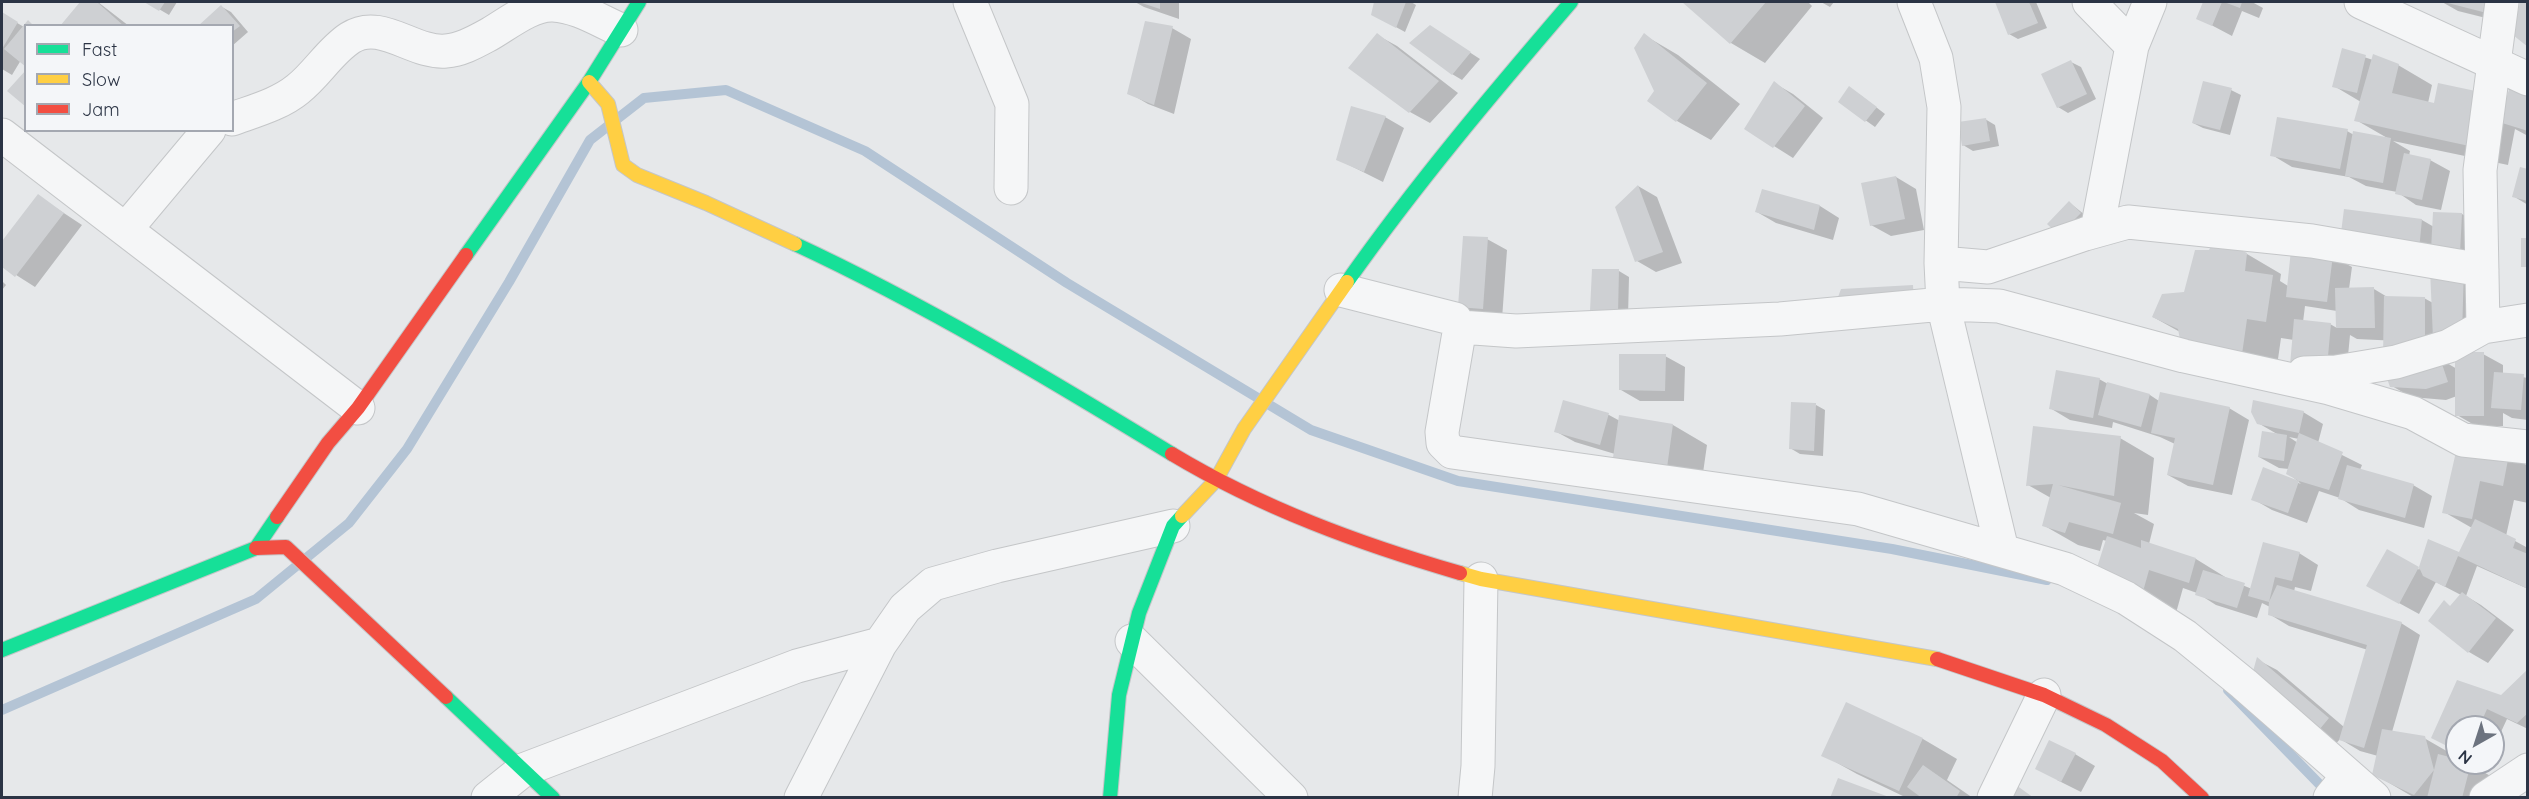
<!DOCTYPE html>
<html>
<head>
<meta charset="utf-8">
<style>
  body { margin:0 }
  #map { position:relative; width:2529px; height:799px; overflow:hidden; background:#e6e8ea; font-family:Quicksand,sans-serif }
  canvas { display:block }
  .frame { position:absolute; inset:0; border:3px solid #2b3445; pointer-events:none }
  .legend { position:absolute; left:24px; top:24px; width:210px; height:108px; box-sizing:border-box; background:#f4f6f9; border:2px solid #a4a8b1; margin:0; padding:8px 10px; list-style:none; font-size:18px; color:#2b3445 }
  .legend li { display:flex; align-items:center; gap:12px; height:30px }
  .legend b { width:30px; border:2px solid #a4a8b1 }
  .north { position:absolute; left:2445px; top:715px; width:60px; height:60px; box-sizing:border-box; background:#f4f6f9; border:2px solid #a4a8b1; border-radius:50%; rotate:219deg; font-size:16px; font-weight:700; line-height:24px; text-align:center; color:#2b3445 }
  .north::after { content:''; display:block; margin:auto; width:21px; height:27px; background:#6c737f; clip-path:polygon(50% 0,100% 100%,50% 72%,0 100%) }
</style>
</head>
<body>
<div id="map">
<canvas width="2529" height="799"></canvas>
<div class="frame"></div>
<ul class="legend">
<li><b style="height:8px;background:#16e098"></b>Fast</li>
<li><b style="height:8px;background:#ffcf43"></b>Slow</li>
<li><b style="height:8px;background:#f24e42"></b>Jam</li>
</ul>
<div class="north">N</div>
</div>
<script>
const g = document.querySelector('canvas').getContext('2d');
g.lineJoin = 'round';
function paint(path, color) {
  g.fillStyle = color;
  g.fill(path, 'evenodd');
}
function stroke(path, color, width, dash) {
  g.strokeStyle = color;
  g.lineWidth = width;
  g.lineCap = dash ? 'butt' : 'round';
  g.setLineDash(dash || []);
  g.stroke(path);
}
const shadow = new Path2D(`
  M82,2h16l31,24h-67z
  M147,2h30l-8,13z
  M1135,2h44v17l-35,-12z
  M1376,2h35l5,3 -11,27 -33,-18z
  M1684,2h124l4,4 -47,57 -34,-20z
  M1821,2h13l-4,5z
  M1996,2h40l11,26 -29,11 -9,-5z
  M2205,2h47l11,6 -4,10 -17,-7 -10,25 -34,-18z
  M2442,2h65l-5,20 -44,-11z
  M222,7l9,5 17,20 -16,14v-20z
  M2,14l22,13 -3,33 -9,15 -10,-6z
  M1172,28l19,11 -17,75 -26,-10 -19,-11z
  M1440,33l40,26 -18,21 -10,-6z
  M1377,35l20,11 61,47 -28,30 -20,-11 -60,-44z
  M1644,35l34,20 62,49 -29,36 -34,-19 -21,-29z
  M2343,50l30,10 25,5 34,20 -4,18 77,4 23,-16v45l-13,-7 -7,36 -115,-24 17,10 -1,5 21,4 20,11 -9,39 -25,-5 -19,-13 -31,-6 -17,-9 -57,-10 -20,-12 75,-24 7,4 35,4 -33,-19 5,-18 -27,-16z
  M2071,62l10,5 15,32 -28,14 -10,-6z
  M1774,83l19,11 30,24 -30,40 -19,-12z
  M2231,90l10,5 -11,40 -27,-7 -10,-5z
  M1859,94l26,20 -10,13 -35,-25z
  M1385,117l19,11 -21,54 -46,-23z
  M1985,119l10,6 4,21 -26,5 -10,-6z
  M2528,170v35l-15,-9z
  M1896,177l20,12 8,41 -33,6 -20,-11z
  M1638,186l19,11 25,66 -26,9 -19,-11z
  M1763,191l57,15 19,12 -6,22 -57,-17 -19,-11z
  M38,196l44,29 -47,62 -33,-21v-22z
  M2070,203l20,16 -41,5z
  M2345,211l77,9 12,7 28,-13 34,20 -15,111 -124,-6 -7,-4 -4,42 -52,-37 -13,-2 -5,35 -96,-41 -27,-15 32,-24 62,-39 34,20 -1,7 8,5 44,-30 20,11 -3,22h25l15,9h35l9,5 -1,-33zM2305,306l32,5v17l-7,-4 -27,-2z
  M1487,239l20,11 -5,69 -23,-2 -20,-11z
  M1593,270l26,1 10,6 -1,40 -26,-1z
  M2,281l4,4 -4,5z
  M2483,354l20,11v9l25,4v42l-16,-2 -9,-5v13h-27l-19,-11v-19l-11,4 -35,-3 -19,-11 48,-27 17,10z
  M1665,356l20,11 -1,34h-44l-19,-11z
  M2099,379l9,5 42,11 9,6 70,7 20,12 -17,75 -44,-9 -20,-11 7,-31 -15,-7 -47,-15 -1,6 -42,-8 -20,-12z
  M1564,401l45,14 11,6 53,4 34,20 -7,49 -85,-40 -40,-12 -20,-11z
  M1816,405l9,5 -2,46 -23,-2 -10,-6z
  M2303,412l20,12 -5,19 44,22 -2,5 53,15 19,11 -8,32 -65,-18 -19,-12 -21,-7 -12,32 -35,-13 -19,-11 11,-30 37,15 -13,-11 1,-4 -10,-1 -20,-11 18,-23 -19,-11zM2289,437l10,2 -1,4z
  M2120,438l34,20 -6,57 -14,-2 20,11 -5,20 47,15 34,21 22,9 47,-36 19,12 -7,26 -16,-4 -1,5 107,31 19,12 -28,97 32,6 33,19v6l13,1 34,20 -3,14h-86l-7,-4 -34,-20 4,-18 -18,-5 -20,-12 -6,7 -76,-86 19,10 67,57 24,-77 -79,-24 -20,-12 1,-7 -8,-4 -5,15 -41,-13 -19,-12 -14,-5 -7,25 -46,-17 -23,-55 -4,-1 -3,11 -22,-6 -35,-20 8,-27 -23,-13z
  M2509,455l19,11v37l-14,-3 -8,36 20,11 2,-2v44l-51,-23 -11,30 15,9 33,25 -26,33 -19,-11 -39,-31 14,-19 7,5 10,-12 -25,-13 -17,32 -51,-28 50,-18 1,2 10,-29 31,13 12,-26 -28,-16z
  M2528,671v58l-21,-10 -14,30v-22h-36v24l-24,-14 68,-40z
  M1847,704l76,35 34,20 -10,21 26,18h-66l-50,-24 -34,-19z
  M2075,754l20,12 -14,26 -24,-12z`);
const stream = new Path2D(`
  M2228,690l100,103
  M2,710l254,-111 93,-76 58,-74 102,-167 81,-142 54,-42 82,-8 139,61 202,132 244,147 147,51 434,68 155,31`);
const building = new Path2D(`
  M80,2h17l27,24h-64z
  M144,2h21l-6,9z
  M1139,2h21v7z
  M1374,2h32l-10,26 -25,-13z
  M1682,2h84l-36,42z
  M1995,2h34l9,21 -30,12z
  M2203,2h19l-10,24 -16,-7z
  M2224,2h18l-2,6z
  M2444,2h41l-2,10z
  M2520,2h8v45l-15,-12z
  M221,5l19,21 -8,6v-6h-34z
  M2,12l16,10 -16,27z
  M28,20l6,6h-8v41l-22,-18z
  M1145,21l28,5 -19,79 -27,-11z
  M1430,25l41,27 -19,23 -43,-32z
  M1377,33l62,48 -30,32 -61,-45z
  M1644,33l63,50 -31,39 -29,-21 7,-10 -20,-43z
  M2342,48l24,7 -9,38 -25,-6z
  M2373,54l26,10 -7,29 42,10 4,-20 47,10 -11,54 -120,-26z
  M2071,60l16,34 -30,14 -16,-34z
  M26,70v37l-19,-16z
  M1774,81l31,25 -32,42 -29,-19z
  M2203,81l29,7 -12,42 -28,-7z
  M2511,83l17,7v41l-29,-9z
  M1849,86l28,21 -12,15 -27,-20z
  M1351,106l35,10 -22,56 -28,-12z
  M2277,117l71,12 -8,40 -70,-13z
  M1986,118l4,23 -28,5 -4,-24z
  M2353,131l38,7 -8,45 -38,-7z
  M2404,153l27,6 -9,41 -27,-6z
  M2520,167l8,2v32l-16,-4z
  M1896,176l9,43 -35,7 -9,-43z
  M1638,185l25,67 -28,10 -20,-55z
  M1762,189l58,16 -6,25 -59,-18z
  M38,194l26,19 -49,64 -13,-10v-26z
  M2069,201l12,12 -22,22 -12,-11z
  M2344,209l78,10 -3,31 -79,-9z
  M2433,212l29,1 -2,40 -29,-2z
  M1463,236l25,1 -5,72 -25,-2z
  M2215,238l32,15 -2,18 28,4 -7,47 -19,-3 -5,35 -61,-9 -3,-16 -26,-12 10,-23 22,-2 11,-42h14z
  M2521,238h7v29h-7z
  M2291,250l42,5 -6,47 -41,-5z
  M2464,267l-2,67 -29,4 -3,-69z
  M1592,269h27l-1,43 -28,-1z
  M1913,285l1,19 -80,4 7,-19z
  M2374,287l1,41h-39l-1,-40z
  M2384,296l41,1v47l-42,14z
  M2294,319l37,4 -4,44 -37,-2z
  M2455,352h29v64h-29z
  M1619,354h47l-1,37 -46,-1z
  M2440,358l8,24 -22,7 -36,-2 -6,-17z
  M2056,370l44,8 -7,40 -44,-9z
  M2494,372l30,2 -3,36 -30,-2z
  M2107,382l43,12 -9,33 -43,-12z
  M2160,392l70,15 -17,78 -46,-10 8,-37 -24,-5z
  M1563,400l46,13 -9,32 -46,-13z
  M2253,400l51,11 -5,22 -42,-9 -6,-12z
  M1791,402l25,1 -2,48 -25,-2z
  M1619,415l54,9 -7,51 -53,-17z
  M2033,426l88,10 -7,60 -56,-11 63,18 -8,31 -44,-12 -4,11 -23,-7 11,-42 -27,2z
  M2262,431l25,4 -3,26 -26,-4z
  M2299,433l44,19 -14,38 -30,-9 -13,-7z
  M2458,443l51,11 -6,32 -23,-5 -8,38 -30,-6z
  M2347,465l67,19 -9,34 -67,-19z
  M2263,467l36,14 -11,32 -37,-13z
  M2475,519l41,20 -3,9 15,6 -2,34 -68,-32 -13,31 -22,-11 -4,-9 -20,37 -33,-18 21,-37 32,18 9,-28 31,13z
  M2107,536l34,12v-8l55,18 -7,25 -40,-13 -7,25 -48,-18z
  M2263,542l37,10 -8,29 -17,-4 -6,25 8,-17 125,37 -38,126 -25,-8 28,-95 -99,-30 1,-13 -21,-6z
  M2203,570l42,13 -8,25 -42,-13z
  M2462,592l34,26 -28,35 -40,-32 16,-21 6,6z
  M2257,657l72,61 -15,18 -64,-54z
  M2528,669v44l-11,10 -30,-14 -8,18h-22v24l-26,-13 26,-58 44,15z
  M1846,702l77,36 -24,53 -78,-35z
  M2382,729l43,7 9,34 -20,25 -42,-20z
  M2049,740l27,13 -15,29 -26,-13z
  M2438,754l19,5v4h14l-9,35h-35z
  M1923,765l37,26 -4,7h-34l-15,-11z
  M1838,778l51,19v1h-59z
  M2016,785l18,13h-25z`);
const street = new Path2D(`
  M970,2l42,102 -1,84
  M1914,2l22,56 8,49 -3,156 2,41 59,246
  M2089,2l43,44
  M2361,2l167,77
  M232,119c22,-8 48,-15 66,-30 19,-15 32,-38 52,-51 31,-20 63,16 96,13 15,-1 29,-9 42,-16 18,-10 43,-31 65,-30 24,1 47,16 68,25
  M2,135l356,273
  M126,229l83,-99
  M2097,230l35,-184 18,-44
  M1941,263l47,4 97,-33 43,-12 184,19 170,29
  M1341,290l114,29 5,8 -18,105 1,11 9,9 406,57 207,60 61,29 59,38 59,48 130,114
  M1460,327l56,4 264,-12 163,-15 56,2 185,50 145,32 84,25 50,27 65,7
  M2483,327l-3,-157 22,-168
  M2304,373l32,-1 60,-10 53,-16 34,-19 45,-7
  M1132,641l159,157
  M488,798l35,-28 274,-104 83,-22
  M801,798l79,-154 25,-36 28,-24 64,-18 176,-40
  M1475,798l3,-32 3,-187
  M1994,798l50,-103
  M2330,798l18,-22
  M2486,798l42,-28`);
const fast = new Path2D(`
  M795,244c131,61 254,135 377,210
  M466,255l123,-173 50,-80
  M1347,282c69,-98 146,-189 224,-280
  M2,650l254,-102 21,-31
  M446,697l107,101
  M1110,798l9,-103 20,-82 34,-87 9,-10`);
const slow = new Path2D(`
  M589,82l19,22 15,61 14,10 69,28 89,41
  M1182,516l34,-36 28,-51 103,-147
  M1460,573l21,6 456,80`);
const jam = new Path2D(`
  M1172,454c90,54 188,90 288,119
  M277,517l51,-74 30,-35 108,-153
  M256,548l30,-1 160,150
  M1937,659l107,36 62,30 56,36 40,37`);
paint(shadow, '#0003');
stroke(stream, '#b4c4d5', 10);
paint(building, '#ced0d3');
stroke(street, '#c4c6c8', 35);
stroke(fast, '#c4c6c8', 16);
stroke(slow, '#c4c6c8', 16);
stroke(jam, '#c4c6c8', 16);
stroke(street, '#f5f6f7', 33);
stroke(fast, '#16e098', 14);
stroke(slow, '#ffcf43', 14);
stroke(jam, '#f24e42', 14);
</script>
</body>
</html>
